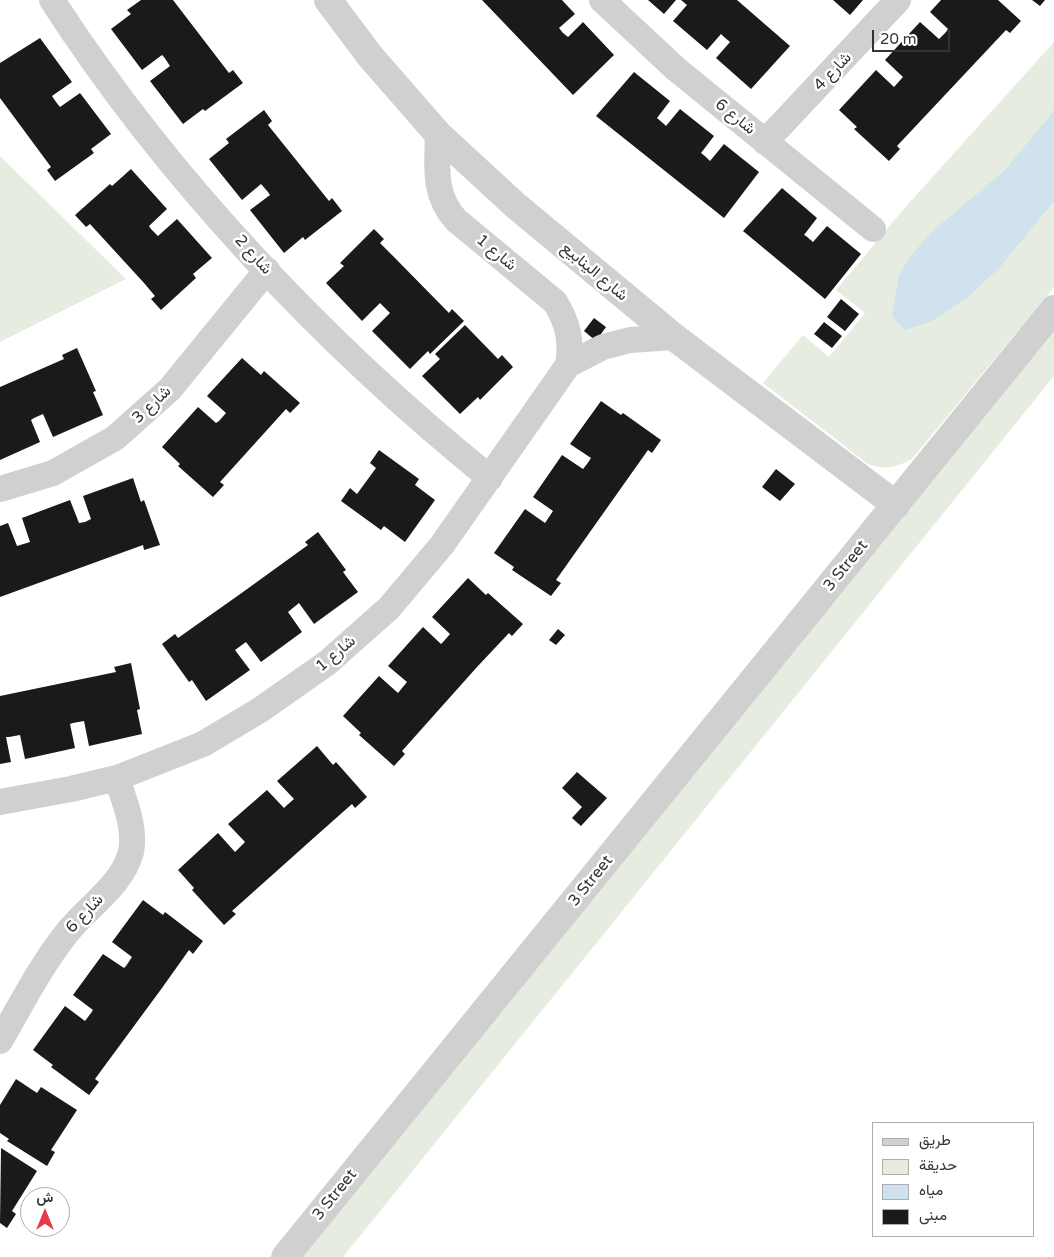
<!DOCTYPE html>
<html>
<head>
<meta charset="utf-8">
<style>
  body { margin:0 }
  #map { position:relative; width:1054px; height:1257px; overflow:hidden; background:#fff; font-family:"Varela Round",Vazirmatn,sans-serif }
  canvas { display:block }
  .legend { position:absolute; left:872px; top:1122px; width:162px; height:115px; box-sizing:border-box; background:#fff; border:1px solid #adadad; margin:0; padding:6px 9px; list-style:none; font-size:15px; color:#333 }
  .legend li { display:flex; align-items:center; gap:10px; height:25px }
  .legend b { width:25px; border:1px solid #adadad }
  .north { position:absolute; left:20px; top:1187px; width:50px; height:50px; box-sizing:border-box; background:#fff; border:1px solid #adadad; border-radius:50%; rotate:0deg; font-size:14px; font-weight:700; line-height:20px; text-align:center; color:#333 }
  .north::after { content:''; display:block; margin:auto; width:18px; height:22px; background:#e63946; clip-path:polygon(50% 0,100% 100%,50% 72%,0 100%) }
  .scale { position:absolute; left:872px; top:30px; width:78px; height:22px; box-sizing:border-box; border:2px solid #333; border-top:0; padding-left:6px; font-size:15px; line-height:18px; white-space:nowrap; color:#333; -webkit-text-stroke:4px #fff; paint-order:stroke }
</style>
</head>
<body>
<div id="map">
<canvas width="1054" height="1257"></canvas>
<ul class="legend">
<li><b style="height:6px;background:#d0d0d0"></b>طريق</li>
<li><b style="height:14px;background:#e6ecdf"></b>حديقة</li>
<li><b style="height:14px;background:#cfe2ee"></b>مياه</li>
<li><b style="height:14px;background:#1a1a1a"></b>مبنى</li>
</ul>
<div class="north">ش</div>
<div class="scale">20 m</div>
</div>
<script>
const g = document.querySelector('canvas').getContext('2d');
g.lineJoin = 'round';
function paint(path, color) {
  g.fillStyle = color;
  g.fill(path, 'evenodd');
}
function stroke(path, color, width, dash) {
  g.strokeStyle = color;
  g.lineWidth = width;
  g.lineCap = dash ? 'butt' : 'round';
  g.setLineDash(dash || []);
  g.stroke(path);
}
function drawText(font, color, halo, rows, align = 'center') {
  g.font = font + ' "Varela Round",Vazirmatn,sans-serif';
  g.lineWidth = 5;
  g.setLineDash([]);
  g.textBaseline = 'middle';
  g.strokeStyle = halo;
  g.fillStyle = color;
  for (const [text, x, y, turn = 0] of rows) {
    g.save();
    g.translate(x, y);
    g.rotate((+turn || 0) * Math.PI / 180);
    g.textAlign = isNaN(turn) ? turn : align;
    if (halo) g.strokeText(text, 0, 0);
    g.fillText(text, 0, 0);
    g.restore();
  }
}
const green = new Path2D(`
  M1054,42v245l-142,172c-17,9 -27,11 -44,5l-105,-81 40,-48 26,22 36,-44 -29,-23 66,-79z
  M0,156l126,123 -126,63z
  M1054,309v67l-711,881h-58z`);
const water = new Path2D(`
  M1054,111v90l-54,66 -33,31 -37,24 -25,8 -13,-14 7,-41 13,-21 22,-24 70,-59z`);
const building = new Path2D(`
  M141,0h32l56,73 4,-3 10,13 -38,28 -2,-2 -20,15 -33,-43 20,-15 -6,-9 -2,-2 -20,15 -31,-41 20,-15 -4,-4z
  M482,0h80l13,14 -16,14 4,5 5,4 15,-15 31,33 -41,40z
  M648,0h28l-12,14z
  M681,0h56l53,46 -39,43 -35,-31 14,-16 -7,-6 -2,-2 -14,16 -34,-29 14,-16z
  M833,0h30l-13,15z
  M941,0h57l23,21 -11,12 -4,-3 -109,116 3,3 -11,12 -35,-32 3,-2 -18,-17 37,-40 18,17 9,-10 -18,-17 35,-38 19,17 7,-7 2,-3 -18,-17z
  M1032,0h13l-5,6z
  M40,38l32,44 -20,14 4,6 4,5 20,-14 31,41 -20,15 3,4 -39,28 -8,-11 4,-3 -51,-69v-35z
  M634,72l36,29 -13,17 7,6 2,2 14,-17 34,27 -13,17 5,4 4,4 14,-17 35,28 -35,46 -128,-102z
  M264,110l8,11 -4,4 61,76 3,-3 10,13 -37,29 -2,-3 -19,16 -34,-43 20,-15 -2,-3 -7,-8 -19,16 -33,-41 20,-16 -3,-4z
  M131,169l36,40 -18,17 2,3 7,7 19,-17 35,39 -19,16 3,4 -35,32 -10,-11 4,-3 -11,-13 -54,-59 -4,3 -11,-12 35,-31 2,2z
  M782,188l35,30 -13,17 2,1 7,6 14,-16 34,28 -36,45 -82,-68z
  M374,229l10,10 -4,4 13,13 56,57 3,-4 12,12 -34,33 -2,-3 -18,18 -38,-38 18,-18 -10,-10 -18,18 -36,-38 18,-17 -4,-3z
  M841,299l18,15 -14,17 -18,-14z
  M594,318l12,9 -10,14 -12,-10z
  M824,322l18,14 -10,12 -18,-14z
  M465,325l33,34 4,-4 11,12 -33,33 -2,-3 -18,17 -38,-38 18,-17 -5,-5z
  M77,348l19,43 -3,1 10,23 -50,22 -10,-23 -9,4 -3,2 9,22 -40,18v-73l64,-28 -2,-4z
  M242,358l19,17 3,-4 36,32 -10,10 -4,-4 -66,73 4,3 -11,12 -35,-31 2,-2 -18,-17 36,-40 18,16 3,-2 7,-8 -19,-17z
  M601,401l20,14 2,-2 38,27 -9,13 -4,-3 -92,130 5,3 -10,13 -39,-26 2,-3 -20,-14 31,-44 20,14 8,-12 -20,-14 29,-42 21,14 4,-5 4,-6 -21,-14z
  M379,450l40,29 -4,6 20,15 -30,42 -21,-16 -3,4 -40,-29 9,-13 7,6 19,-26 -6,-5z
  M776,469l19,15 -15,17 -18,-14z
  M133,478l8,24 3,-2 16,45 -16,5 -1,-5 -143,52v-71l8,-3 9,23 13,-4 -8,-24 48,-18 9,23 6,-1 6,-3 -8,-23z
  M318,532l28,38 -3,2 15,20 -44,32 -15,-21 -11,9 14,20 -41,30 -15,-20 -11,8 15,20 -44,31 -14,-21 -3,2 -27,-38 13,-10 3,4 65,-46 65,-47 -3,-3z
  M468,578l18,17 2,-2 35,31 -11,12 -3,-3 -32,34 -75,84 3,3 -11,12 -35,-31 2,-2 -18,-17 36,-40 19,17 9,-11 -19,-16 35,-39 18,17 3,-3 6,-7 -18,-17z
  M558,629l7,6 -9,10 -7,-5z
  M131,663l9,46 -3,1 5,24 -53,12 -5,-25 -11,2 -3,1 5,24 -50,11 -5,-24 -11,2h-3l5,25 -11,2v-68l116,-24 -2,-5z
  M317,746l16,19 3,-3 31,35 -12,11 -3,-4 -35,31 -85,76 4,3 -12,11 -32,-35 2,-2 -16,-18 40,-37 17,19 10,-10 -17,-18 39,-34 17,18 2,-2 8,-7 -17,-18z
  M577,772l30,26 -26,28 -9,-8 10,-11 -20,-19z
  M143,900l20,15 2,-3 38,29 -10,13 -4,-4 -27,38 -67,91 4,3 -10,13 -38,-28 2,-2 -20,-15 32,-44 20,15 6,-8 2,-3 -20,-15 30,-41 21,14 2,-2 6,-9 -20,-15z
  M16,1079l21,14 4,-6 36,23 -26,40 4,2 -8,14 -40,-25 2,-2 -9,-6v-28z
  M1,1148l36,23 -25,40 4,3 -9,14 -7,-5z`);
const minor = new Path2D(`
  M52,0c114,177 274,346 438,478
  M602,0l74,69 197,160
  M438,134c-1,32 -5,61 18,86l99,82c13,21 17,38 13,63
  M765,142l133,-142
  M0,489l53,-16 62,-35 55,-49 97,-119
  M0,802l71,-13 46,-11 86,-34 57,-34 67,-47 62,-55 53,-63 126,-180 35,-18 27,-7 44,-3
  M0,1041c21,-36 40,-74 66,-107 21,-27 56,-48 65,-82 5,-25 -7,-51 -14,-74`);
const tertiary = new Path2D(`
  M328,0l42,56 68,78 77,71 159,132 222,168
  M285,1257l769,-948`);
const streetNames = [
  ["شارع 4",833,72,-46],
  ["شارع 6",735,117,39],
  ["شارع 1",496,253,40],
  ["شارع 2",253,255,48],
  ["شارع الينابيع",594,272,40],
  ["شارع 3",152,405,-43],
  ["3 Street",846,566,-51],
  ["شارع 1",336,654,-40],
  ["3 Street",591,881,-51],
  ["شارع 6",85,914,-47],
  ["3 Street",335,1195,-51]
];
paint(green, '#e6ecdf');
paint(water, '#cfe2ee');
paint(building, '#1a1a1a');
stroke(minor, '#d0d0d0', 26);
stroke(tertiary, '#d0d0d0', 28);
drawText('16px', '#333', '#fff', streetNames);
</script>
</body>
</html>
